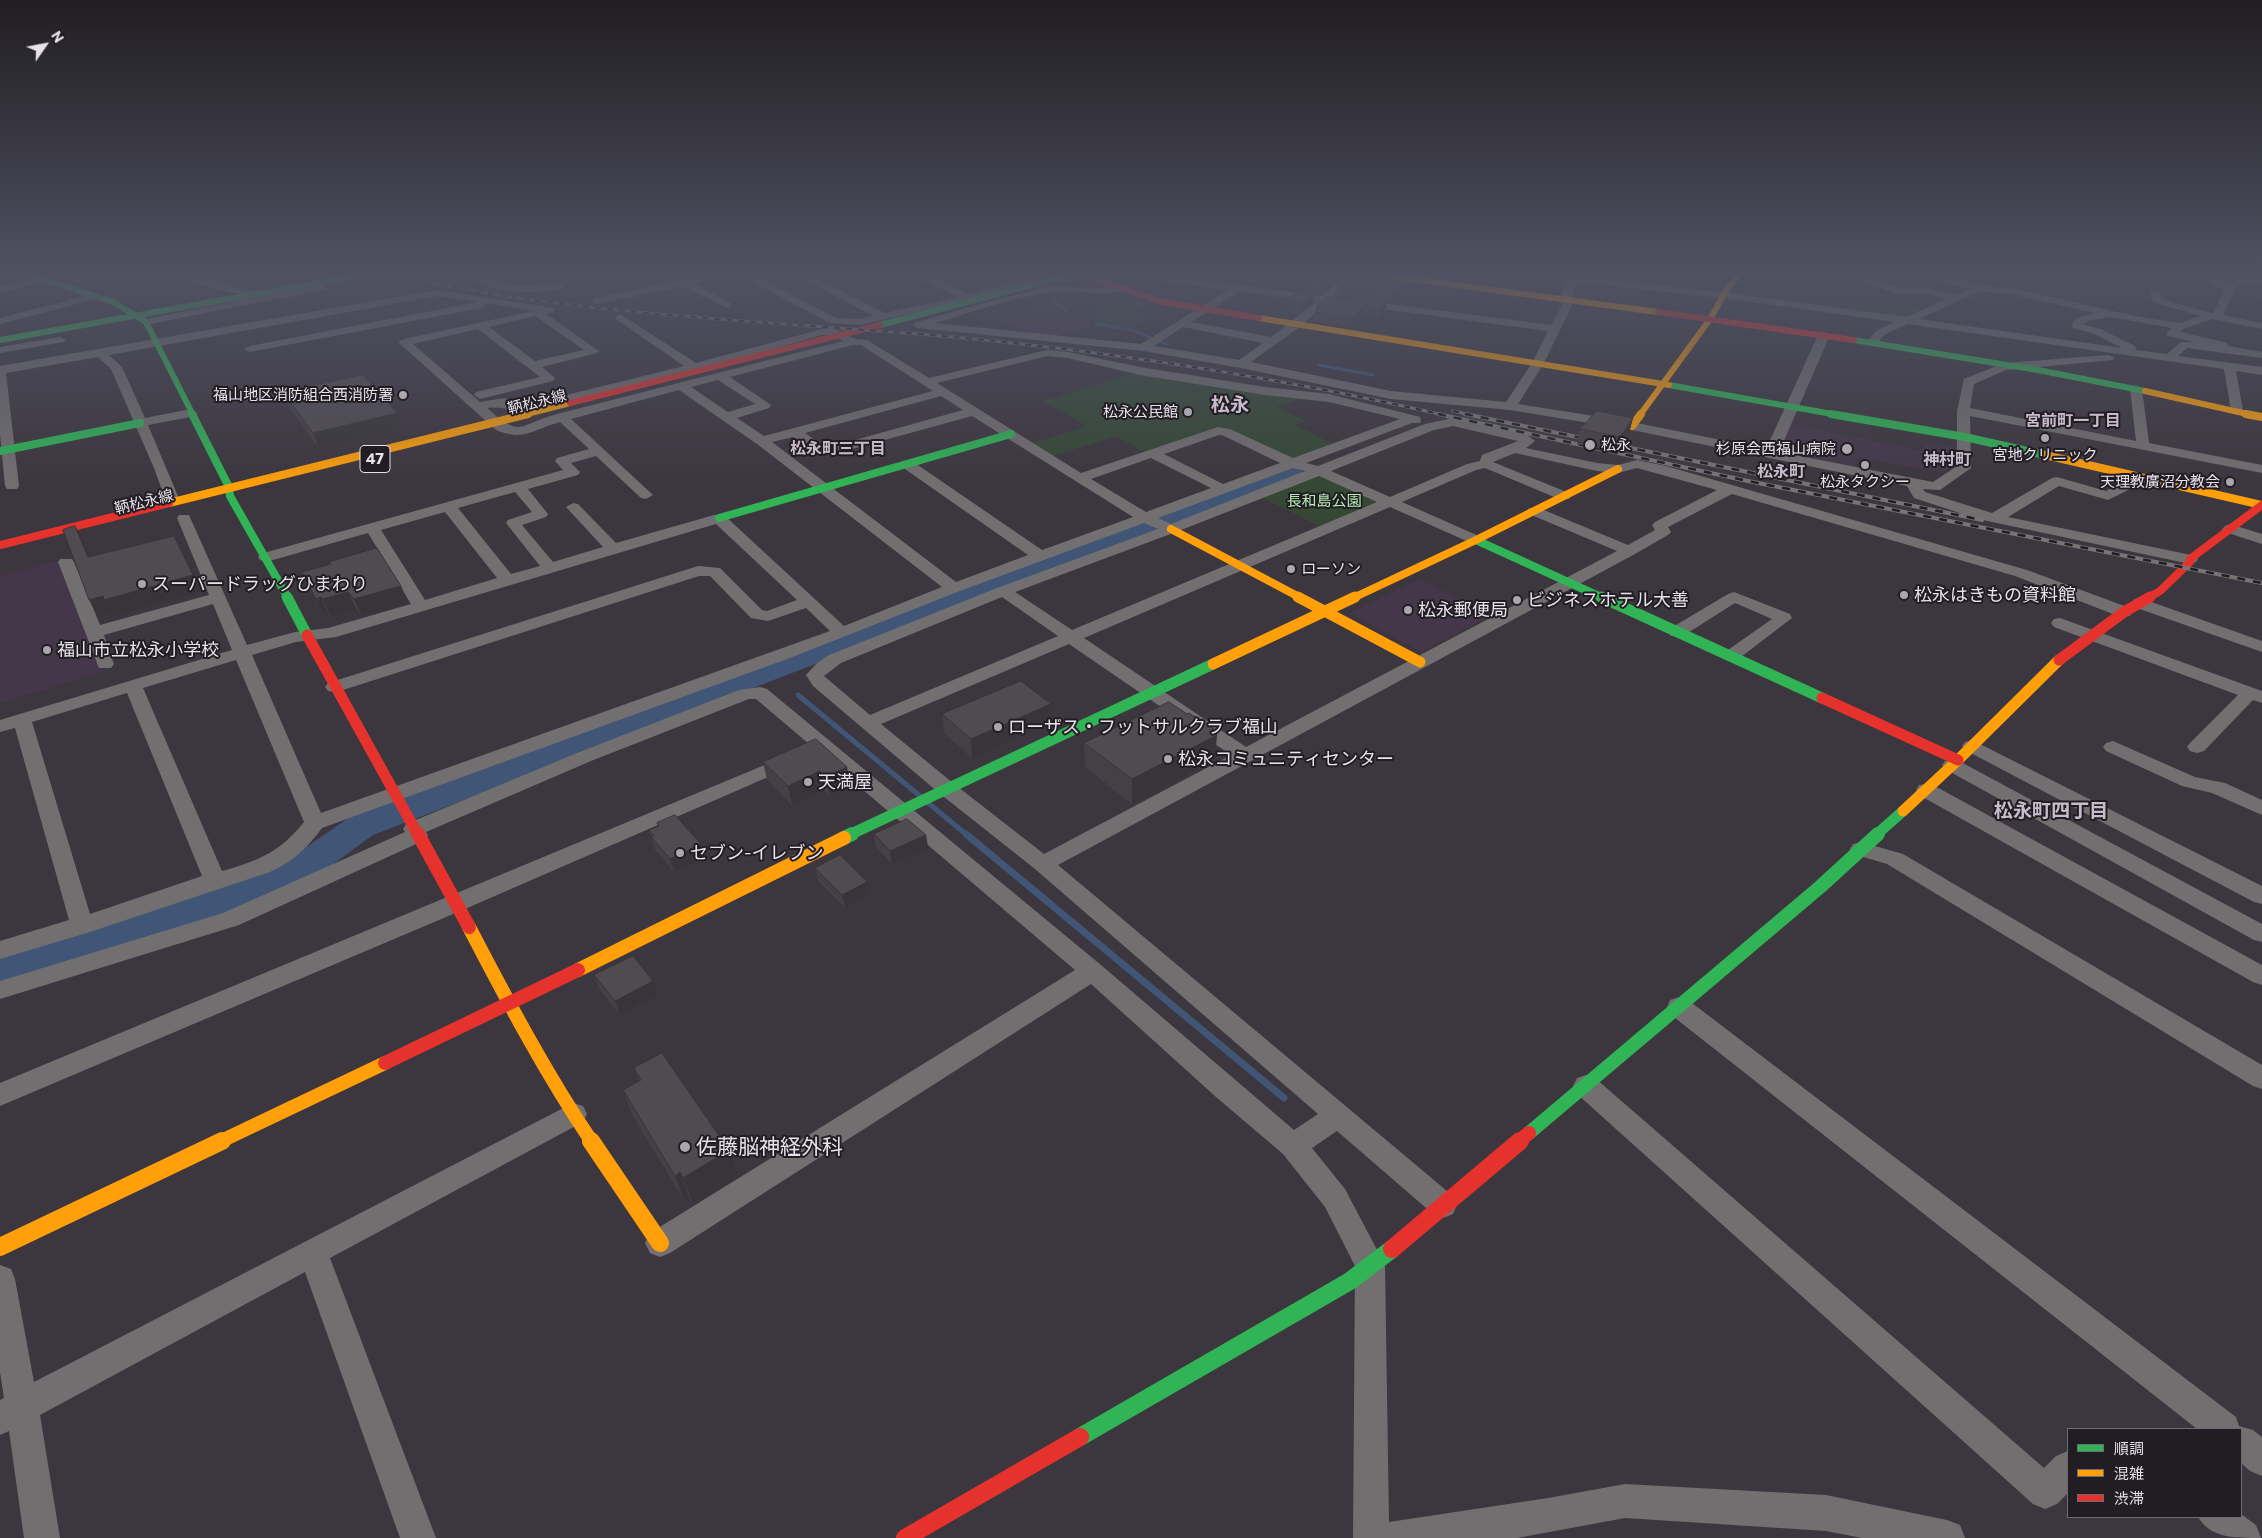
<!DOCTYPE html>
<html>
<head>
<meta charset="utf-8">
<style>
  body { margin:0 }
  #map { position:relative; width:2262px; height:1538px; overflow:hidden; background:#3c363e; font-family:Commissioner,"Noto Sans JP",sans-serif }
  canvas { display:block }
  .legend { position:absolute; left:2067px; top:1428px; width:175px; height:90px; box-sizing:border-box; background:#211d23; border:1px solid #706b73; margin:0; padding:6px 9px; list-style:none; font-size:15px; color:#e7e1ea }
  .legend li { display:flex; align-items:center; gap:10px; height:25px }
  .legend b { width:25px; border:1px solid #706b73 }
  .north { position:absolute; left:20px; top:20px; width:50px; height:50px; -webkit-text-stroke:4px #211d23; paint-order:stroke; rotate:57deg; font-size:14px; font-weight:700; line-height:20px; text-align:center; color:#e7e1ea }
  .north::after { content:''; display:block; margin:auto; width:18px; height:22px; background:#e7e1ea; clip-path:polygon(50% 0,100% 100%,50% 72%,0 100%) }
</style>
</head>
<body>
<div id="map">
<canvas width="2262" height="1538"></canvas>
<ul class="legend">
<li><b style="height:6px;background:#30b455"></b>順調</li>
<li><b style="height:6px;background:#ff9f0a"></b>混雑</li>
<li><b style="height:6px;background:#e5322d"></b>渋滞</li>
</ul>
<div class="north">N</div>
</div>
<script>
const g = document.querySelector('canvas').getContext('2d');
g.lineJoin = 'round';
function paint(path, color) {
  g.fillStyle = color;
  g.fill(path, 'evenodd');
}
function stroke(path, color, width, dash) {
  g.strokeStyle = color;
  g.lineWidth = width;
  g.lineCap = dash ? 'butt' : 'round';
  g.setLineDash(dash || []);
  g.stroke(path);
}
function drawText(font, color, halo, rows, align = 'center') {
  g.font = font + ' Commissioner,"Noto Sans JP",sans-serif';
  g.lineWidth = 4;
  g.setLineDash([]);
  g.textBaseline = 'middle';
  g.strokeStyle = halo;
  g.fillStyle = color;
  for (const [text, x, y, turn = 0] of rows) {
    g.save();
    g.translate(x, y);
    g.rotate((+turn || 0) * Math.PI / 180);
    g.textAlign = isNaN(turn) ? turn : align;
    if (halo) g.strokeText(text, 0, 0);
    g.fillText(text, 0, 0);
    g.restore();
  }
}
const built = new Path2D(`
  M1405,272h74l-15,5 -8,5 -58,-7z
  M1053,302l17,13 24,10 -34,11 -34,-3 -35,-16z
  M1789,424l134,27 2,-9 35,6 -2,19 -14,5 -87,-14 -4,9 -76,-15z
  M61,560l41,112 -102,31v-127z
  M1420,579l72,36 -71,37 -72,-39z`);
const green = new Path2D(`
  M1119,298l28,5 -13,8 21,4 -22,13 -38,-5 1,-2 -14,-2z
  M1850,303l19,2 22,-1 31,5 -19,10 -56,-8z
  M1137,372l171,24 -32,11 30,14 -11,4 38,19 -42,15 -69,-32 -76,26 -30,-17 -63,20 -20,-13 54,-17 -44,-25z
  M1321,474l63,27 -61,27 -60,-30z`);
const streamFar2 = new Path2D(`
  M1230,272l30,6
  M1054,301l11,9
  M1096,324l36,6 19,8
  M1158,341l10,3
  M1319,365l54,10`);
const streamFar1 = new Path2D(`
  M798,695l122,101
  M927,802l40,33`);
const stream = new Path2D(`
  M966,834l318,264`);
const river = new Path2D(`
  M1291,465l8,2 4,5 -4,5 -926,358 -55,40 -45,21 -61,23 -212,67v-30l184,-57 63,-21 45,-21 55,-38z`);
const street = new Path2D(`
  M62,272h18l-80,21v-6z
  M169,272h16l56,17 18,3 1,2c-8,7 -81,-14 -91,-22z
  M335,272h46l-25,7z
  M465,272c21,0 39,14 61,14 10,0 31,-6 38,0l-1,2c-30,7 -75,7 -98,-16z
  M720,272h28l88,46 24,1 13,-3 -83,-44h13l82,41 73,-16 -51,-25h14l48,22 64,-17 4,-5h10l-6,9 -63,17 -118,27 -30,-2 -93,-49 -43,10 37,19v4l-4,1 -44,-22 -87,18 -5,-3 5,-3z
  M1114,272h29l179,24 27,-24h11l-59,54 -50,36 140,29 115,11 26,-39 16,-32 -189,-25 -5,-3 5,-3 192,25 11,-20v-11l6,-13 -32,-9h20l15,3 1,-3h10l-2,5 143,15 183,25 41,-18 -18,-5h-34l-55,-22h15l45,17 29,-1 26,7 15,-6 -70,-17h20l60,13 36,4 119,27 45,7 20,-7 -47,-14 -3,-9 1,-2h8l3,7 3,2 46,13 3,-1 10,-22 -31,-18h13l21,11 5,-3 30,-3v6l-26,3 -13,29 39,8v6l-50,-10 -29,10 -2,3 46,11 1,3 34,6v6l-75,-10 -9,8 84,11v8l-26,-4 7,40 -6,4 -6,-4 -7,-42 -316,-45 -24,11 -7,9 -4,1 -6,-3 9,-11 18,-9 -171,-24 -146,-16 -5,12v11l-28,58 -26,41 114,18 134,27 52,-114 6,-3 6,3 -51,117 154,30 24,-16v-55l7,-32 40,-16 105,-8 6,3 -2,2 -107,10 -32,14 -4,24 166,33 -6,-52 6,-4 6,4 7,54 113,22v8l-292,-57 1,52 -31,22 -17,-1 2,3 67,21 60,-35 5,-1 49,14 32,-17h10l2,3 -2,3 -40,20 -49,-14 -51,31 188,39 2,3 -2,3 -6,2 -212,-45 -64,-21 -7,-12 -275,-56 -122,-20 -119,-11 -150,-31 -98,-17 -225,-23 -5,-3 1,-2 84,-24 54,-13 51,2 17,-2 5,3 -1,2c-24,6 -46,-2 -69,1 -41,4 -81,20 -120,31l206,21 87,-54 -109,-15zM1240,291l76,11 -45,35 -80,-15zM1981,291l35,4 79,18 -10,2 -12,6 -1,5 1,2 22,6 27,14 -203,-29zM2111,317l61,11 -6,6 2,2 26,6h-13l-14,12 -31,-4 -1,-4 -32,-16 -20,-6 8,-4zM1183,327l80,16 -24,17 -85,-14z
  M322,284l5,3 -1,2 -180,36 -5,-3 5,-3z
  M437,290l117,18v4l-8,2 53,37 -2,2 -55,14 13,11 -2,3 -73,18 -6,-4 2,-3 64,-15 -62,-48 -65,15 67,58 24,-4 16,6h10l154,-38 -68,-47 -1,-2 5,-3 76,49 126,-34h12l21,10 12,1 62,38 118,-28 21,2 72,15 125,20 64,7 91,23 1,3 -1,3h-8l-106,40 12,3 107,-42 28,-6 73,16 9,7 -9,7 71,15 21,2 19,-5 29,6 361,104 103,38 2,4 -2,4h-12l-103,-40 -283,-82 -64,33 3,5 -3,3 -33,19 -577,311 395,331 4,9 -4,9 -10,4 -10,-4 -96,-83 -25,17 33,41 40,76 4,257 159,-24 77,-14 201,11 121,25 13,5 5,13h-103l-36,-7 -201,-13 -108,20h-164l2,-272 -30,-59 -42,-53 -67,-57 -125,-113 -421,269 -10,4 -10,-4 -5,-10 5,-10 425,-263 -319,-271h-7l-158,62 -165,71 2,3 -3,5 -186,85 -239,74v-18l223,-68 182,-81 -2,-3 3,-5 171,-71 162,-63 21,-3 7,2 334,276 193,165 24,-16 -283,-245 -96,-76 -126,-107 -7,-11 11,-12 12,-8 168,-67 161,-59 -14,-6 -184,68 -170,67 -468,170c-14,19 -29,34 -52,44l-180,60 -90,27v-18l69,-21 -54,-192 -15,4v-12l232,-70 -19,-46 -109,31 10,29 -3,4h-12l-41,-106 2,-3h12l2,3 26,63 109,-30 -32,-77 2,-3h10l58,130 48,-13 33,-4 83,-24 -43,-71 -102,29 -6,-2 -2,-3 2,-3 303,-84 -8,-9 2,-3 32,-9 -29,-27c-26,7 -36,20 -64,8l-98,-88 6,-3 129,-28 -48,-8v4l-4,1 -231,44 -6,-3 6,-3 228,-44 -41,-6 -328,59 13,12 23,51 46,-9 6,4 -1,3 -48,9 32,76 -7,4 -7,-4 -12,-33 -43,-99 -13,-12 -92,16 13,113 -2,3h-10l-2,-3 -5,-52v-68zM535,316l49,34 -49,11 -46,-34zM822,335h10l11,6 -286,73c-40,11 -35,25 -70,-6 18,-2 26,4 43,4l168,-42zM853,345h8l72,46 -169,45 -27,-18 32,-10 2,-3 -41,-28zM1047,356l21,2 72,17 125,20 64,7 71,17 -107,39 -63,-29 -12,-2 -137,46 -144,-90zM718,380l37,24 -27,8 -37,-25zM679,390l78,54 185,143 -98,39 -120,-111h-10l-98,28 -38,-39 -5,-1 -7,4 37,40 -50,15 -31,-37 24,-8 2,-3 -20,-25 50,-14 2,-3 -9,-9 25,-7 45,42 5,1 7,-4 -82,-76zM941,396l22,14 -133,37h-5l-20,-14zM972,416l161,101 -91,33 -130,-89h-10l-2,3 2,3 126,88 -72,27 -184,-140 21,-5 24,17 13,1zM1453,426l65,15 -36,14 -2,6 -13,3 -77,33 -59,-26 103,-41zM1219,435h3l58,28 -57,21 -59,-30zM1515,453l82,18 21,2 19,-5 80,22 -62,32 -3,3 3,5 -27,15 -89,-37h-10l-2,3 2,3 88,37 -371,196 -162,-109 306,-131 81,36h10l3,-3 -3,-3 -79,-35 74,-32 9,-2 74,31h10l2,-3 -2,-3 -76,-31zM1151,458l60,30 -65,24 -55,-33zM1293,468l12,3 -134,53 -13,-6zM1319,476l58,26 -305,128 -57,-38 161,-60zM515,492l17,20 -24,8 -2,3 34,43 -29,8 -53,-66zM445,512l52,66 -72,22 -44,-70zM716,524l81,76 -30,11 -5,-1 -42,-42 -22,-2 -370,117 -3,4 3,4 6,1 6,-1 359,-115h11l41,42 17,3 38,-13 24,23 -509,182 -69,-158 44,-13 40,-5zM1002,597l56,39 -188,79 -46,-39 17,-13zM1069,644l162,111 -187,99 -91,-71 -72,-59zM236,660l68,162c-24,30 -46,39 -82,49l-79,-183zM127,693l75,183 -112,38 -58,-192z
  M96,293l5,3 -1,2 -100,26v-6z
  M60,337l6,3 -2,2 -64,11v-6z
  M2230,524l32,10v10l-37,-12 -3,-3 3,-3z
  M1734,592l56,22 2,4 -55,42h-12l-3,-4 3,-4 47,-33 -37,-16 -52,33h-12l-3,-4 3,-4 57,-34z
  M2140,598l122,43v11l-128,-45 -2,-4 2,-4z
  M2060,618l202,73v12l-9,-3 -49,51 -7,2 -7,-2 -3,-4 3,-4 48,-48 -184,-68 -3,-4 3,-4z
  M1972,740l290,146v18l-8,-2 -289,-152 -3,-4 3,-4z
  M2113,741l82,36 30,6 37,17v15l-50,-22 -30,-7 -76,-35 -3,-4 3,-4z
  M791,754l7,2 3,4 -3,4 -333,145 -465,197v-23z
  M1952,759l7,2 303,163v18l-8,-2 -309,-171 -3,-4 3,-4z
  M1926,784l7,1 329,180v20l-9,-3 -334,-187 -3,-5 3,-5z
  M1861,842l42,12 359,211v24l-9,-3 -366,-222 -34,-10 -3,-5 3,-5z
  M1679,997l9,3 548,417 3,9 14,4 9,7v39l-12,-5 -9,-8v-34h-44l-527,-415 -3,-7 3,-7z
  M1586,1075l9,3 449,390 12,-12 12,-5v42l-11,11 -12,5 -12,-5 -456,-410 -4,-8 4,-8z
  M573,1103l10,3 4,8 -4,8 -253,136 106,280h-36l-95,-266 -265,143 20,123h-36l-15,-107 -9,4v-35l4,-2 -4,-26v-107l11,4 4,10 19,103z
  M2241,1514l15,11 5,13c-28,0 -50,0 -63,-21h43z`);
const fastFar4 = new Path2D(`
  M21,272l92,30 33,20 47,93
  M880,325l182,-48 27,-5
  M0,340l356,-64
  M1854,340l184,30 107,21
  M1669,385l169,30`);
const fastFar3 = new Path2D(`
  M192,414l37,73 1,9 58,102
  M1831,414l134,23 80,18
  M0,451l140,-28
  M719,518l292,-84
  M1476,540l127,58`);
const fastFar2 = new Path2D(`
  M287,597l20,38
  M1601,597l221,101
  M849,835l364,-171
  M1876,835l27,-24`);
const fastFar1 = new Path2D(`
  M844,838l8,-4
  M1529,1133l291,-246 58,-53`);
const fast = new Path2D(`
  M1080,1437l270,-156 42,-32`);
const slowFar4 = new Path2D(`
  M1359,272l299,40
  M1259,318l410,67
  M2145,391l107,24
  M523,415l47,-12
  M1640,415l70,-96 16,-28 15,-19`);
const slowFar3 = new Path2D(`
  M2246,414l16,3
  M1632,426l9,-12
  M2045,455l217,50
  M169,503l359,-89
  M1171,529l130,69
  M1353,598l123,-58 142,-71`);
const slowFar2 = new Path2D(`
  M1298,597l122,65
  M1213,664l142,-67
  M1903,811l55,-51 101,-100`);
const slowFar1 = new Path2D(`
  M469,927c38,73 77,147 123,215
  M578,970l266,-132
  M219,1142l166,-79`);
const slow = new Path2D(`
  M591,1141l69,102
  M0,1247l222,-106`);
const jamFar4 = new Path2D(`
  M1072,272l91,30 96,16
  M1658,312l196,28
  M570,403l310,-78`);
const jamFar3 = new Path2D(`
  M0,545l169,-42
  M2148,598l12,-7 30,-29v-3l72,-54`);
const jamFar2 = new Path2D(`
  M307,635l111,200
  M2059,660l65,-48 26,-15
  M1822,698l136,62`);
const jamFar1 = new Path2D(`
  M418,834l51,93
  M385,1063l193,-93
  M1518,1142l11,-9`);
const jam = new Path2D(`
  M1392,1249l128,-108
  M905,1538l175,-101`);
const railFar1 = new Path2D(`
  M382,272c47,10 95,21 143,27 146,20 294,26 440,39 162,16 321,41 479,77
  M1453,411l18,4`);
const rail = new Path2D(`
  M1438,414l305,66 519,103
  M1465,414l517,106`);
const wall = new Path2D(`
  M1308,272h22l-2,17 -6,5 -15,-2z
  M1597,272h55l-3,7z
  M1365,285l40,4 -12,14 -56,-7 1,-9z
  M1286,302h27l-13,11 -15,-3z
  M1386,303l-1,9 -5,6 -17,-3 -12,12 -37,-6 2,-14z
  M283,392l120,36 -84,20 -30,-41z
  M1633,418l-4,15 -13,19 -39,-8 3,-15z
  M330,564l71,22 7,17 -46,13 -6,-7 -25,8 -2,-2 -5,1 -14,-27 -8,-17z
  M942,714l110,8 -80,36 -28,-25z
  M1187,714l27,15 1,31 -83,44 -47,-37 -1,-24z
  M763,762l84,5 3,19 -20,10 -6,-6 -32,15 -25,-25z
  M657,823l48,34 -31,15 -19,-22 -6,-20 9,-4z
  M874,834l52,1 2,13 -36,16 -16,-17z
  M815,868l54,27 -24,13 -27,-27z
  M594,975l59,6 5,13 -38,21 -21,-26z
  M634,1068l104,109 -45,27 -3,-5 -5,3 -52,-85 -10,-27 16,-8z`);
const shadedWall = new Path2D(`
  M1324,272h6l-2,17 -6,5z
  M1406,281l-1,8 -12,14 1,-9z
  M1313,294v8l-13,11 1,-9z
  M1386,303l-1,9 -5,6 1,-9z
  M1364,306l-1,9 -12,12 1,-9z
  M397,413l6,15 -84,20 -6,-15z
  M1633,418l-4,15 -13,19 4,-15z
  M75,526l9,15 13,32 -9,-16z
  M174,536l28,55 -88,25 -2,-3 -13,4 -10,-17z
  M401,586l7,17 -46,13 -8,-17z
  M348,592l8,17 -25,8 -8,-18z
  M321,597l8,18 -5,1 -8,-17z
  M1051,704l1,18 -80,36 -1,-19z
  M1214,729l-1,8 4,-2 -2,25 -83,44v-25z
  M847,767l3,19 -20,10 -4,-19z
  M820,771l4,19 -32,15 -4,-19z
  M926,835l2,13 -36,16 -2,-13z
  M701,844l4,13 -31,15 -4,-13z
  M867,882l2,13 -24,13 -3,-13z
  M653,981l5,13 -38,21 -5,-14z
  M729,1150l9,27 -45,27 -10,-26z
  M680,1172l10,27 -5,3 -10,-26z`);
const building = new Path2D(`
  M1373,277l33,4 -12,13 -56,-7 5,-5 22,3z
  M1298,292l15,2 -12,10 -15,-2z
  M1328,296l58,7 -5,6 -17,-3 -12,12 -37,-6 6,-5h-5z
  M363,375l34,38 -84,20 -30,-41z
  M1597,411l36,7 -13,19 -40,-8z
  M75,526l13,31 86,-21 19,39 -89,25 -1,-4 -14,4 -26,-70z
  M377,548l24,38 -47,13 -6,-7 -25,7 -2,-2 -5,2 -14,-27 29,-8 -2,-2z
  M1021,681l30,23 -80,35 -29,-25z
  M1169,702l18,12 2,-1 25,16 -3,2 6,4 -85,44 -48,-36z
  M816,739l31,28 -21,10 -6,-6 -32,15 -25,-24z
  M675,815l26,29 -31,15 -19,-22 3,-1 -5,-6 10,-4 -2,-3z
  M907,819l19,16 -36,16 -16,-17z
  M840,855l27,27 -25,13 -27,-27z
  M633,956l20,25 -38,20 -21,-26z
  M662,1053l67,97 -46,28 -3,-6 -5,4 -52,-86 18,-10 -7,-12z`);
const markers = [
  [403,395,5,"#aba5ae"],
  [1188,412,5,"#aba5ae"],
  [2045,438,5,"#aba5ae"],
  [1590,445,6,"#aba5ae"],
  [1847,449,6,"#aba5ae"],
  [1865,465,5,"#aba5ae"],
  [2230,482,5,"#aba5ae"],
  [1291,569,5,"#aba5ae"],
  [142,584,5,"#aba5ae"],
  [1904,595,5,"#aba5ae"],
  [1517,600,5,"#aba5ae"],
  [1408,610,5,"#aba5ae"],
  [47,650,5,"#aba5ae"],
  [998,727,5,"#aba5ae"],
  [1168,759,5,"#aba5ae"],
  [808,782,5,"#aba5ae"],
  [680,853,5,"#aba5ae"],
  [685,1147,6,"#aba5ae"]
];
const farPoinames = [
  ["福山地区消防組合西消防署",393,395],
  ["松永公民館",1178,412],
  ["松永",1601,445,"left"],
  ["杉原会西福山病院",1836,449],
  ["宮地クリニック",2045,455,"center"],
  ["松永タクシー",1865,482,"center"],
  ["天理教廣沼分教会",2220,482],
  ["ローソン",1301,569,"left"]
];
const farStreetnames = [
  ["鞆松永線",537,402,-14],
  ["鞆松永線",144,502,-14]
];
const farParknames = [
  ["長和島公園",1324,501]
];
const farNeighbourhoodnames = [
  ["宮前町一丁目",2073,421],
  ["松永町三丁目",838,449],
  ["神村町",1947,460],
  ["松永町",1781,472]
];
const shields = [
  [375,459,30]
];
const shieldNames = [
  ["47",375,459]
];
const poiNames = [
  ["スーパードラッグひまわり",152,584],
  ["松永はきもの資料館",1914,595],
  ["ビジネスホテル大善",1527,600],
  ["松永郵便局",1418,610],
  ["福山市立松永小学校",57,650],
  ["ローザス・フットサルクラブ福山",1008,727],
  ["松永コミュニティセンター",1178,759],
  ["天満屋",818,782],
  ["セブン-イレブン",690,853]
];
const farDistrictnames = [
  ["松永",1230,405]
];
const neighbourhoodNames = [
  ["松永町四丁目",2051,811]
];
const nearPoinames = [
  ["佐藤脳神経外科",696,1147]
];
paint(built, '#443749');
paint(green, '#344834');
stroke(streamFar2, '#415576', 3);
stroke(streamFar1, '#415576', 5);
stroke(stream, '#415576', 7);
paint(river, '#415576');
paint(street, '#726f70');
stroke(fastFar4, '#30b455', 6);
stroke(fastFar3, '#30b455', 8);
stroke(fastFar2, '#30b455', 11);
stroke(fastFar1, '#30b455', 14);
stroke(fast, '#30b455', 18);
stroke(slowFar4, '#ff9f0a', 6);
stroke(slowFar3, '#ff9f0a', 8);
stroke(slowFar2, '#ff9f0a', 11);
stroke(slowFar1, '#ff9f0a', 14);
stroke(slow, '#ff9f0a', 18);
stroke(jamFar4, '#e5322d', 6);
stroke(jamFar3, '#e5322d', 8);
stroke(jamFar2, '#e5322d', 11);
stroke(jamFar1, '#e5322d', 14);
stroke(jam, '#e5322d', 18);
stroke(railFar1, '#787476', 3);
stroke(rail, '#787476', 4);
stroke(railFar1, '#211d23', 2, [6]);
stroke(rail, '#211d23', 2.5, [8]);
paint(wall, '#454046');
paint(shadedWall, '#383439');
paint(building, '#504b51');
stroke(building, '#383439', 1);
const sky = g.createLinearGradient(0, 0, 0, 488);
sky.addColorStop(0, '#211e22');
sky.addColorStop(0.56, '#505263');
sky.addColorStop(1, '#50526300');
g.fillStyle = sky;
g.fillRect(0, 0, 2262, 488);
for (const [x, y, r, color] of markers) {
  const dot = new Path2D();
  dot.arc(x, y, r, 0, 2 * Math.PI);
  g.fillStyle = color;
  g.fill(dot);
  stroke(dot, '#211d23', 2);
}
drawText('15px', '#e7e1ea', '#211d23', farPoinames, 'right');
drawText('15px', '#e7e1ea', '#211d23', farStreetnames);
drawText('15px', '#b4ebb3', '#211d23', farParknames);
drawText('bold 16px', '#c7bbcc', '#211d23', farNeighbourhoodnames);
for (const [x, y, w] of shields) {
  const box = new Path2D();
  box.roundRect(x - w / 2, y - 13.5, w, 27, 4);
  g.fillStyle = '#211d23';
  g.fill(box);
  stroke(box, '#e7e1ea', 1);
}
drawText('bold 16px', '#e7e1ea', null, shieldNames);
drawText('18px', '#e7e1ea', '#211d23', poiNames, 'left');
drawText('bold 19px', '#c7bbcc', '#211d23', farDistrictnames);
drawText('bold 19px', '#c7bbcc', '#211d23', neighbourhoodNames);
drawText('21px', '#e7e1ea', '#211d23', nearPoinames, 'left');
</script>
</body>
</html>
